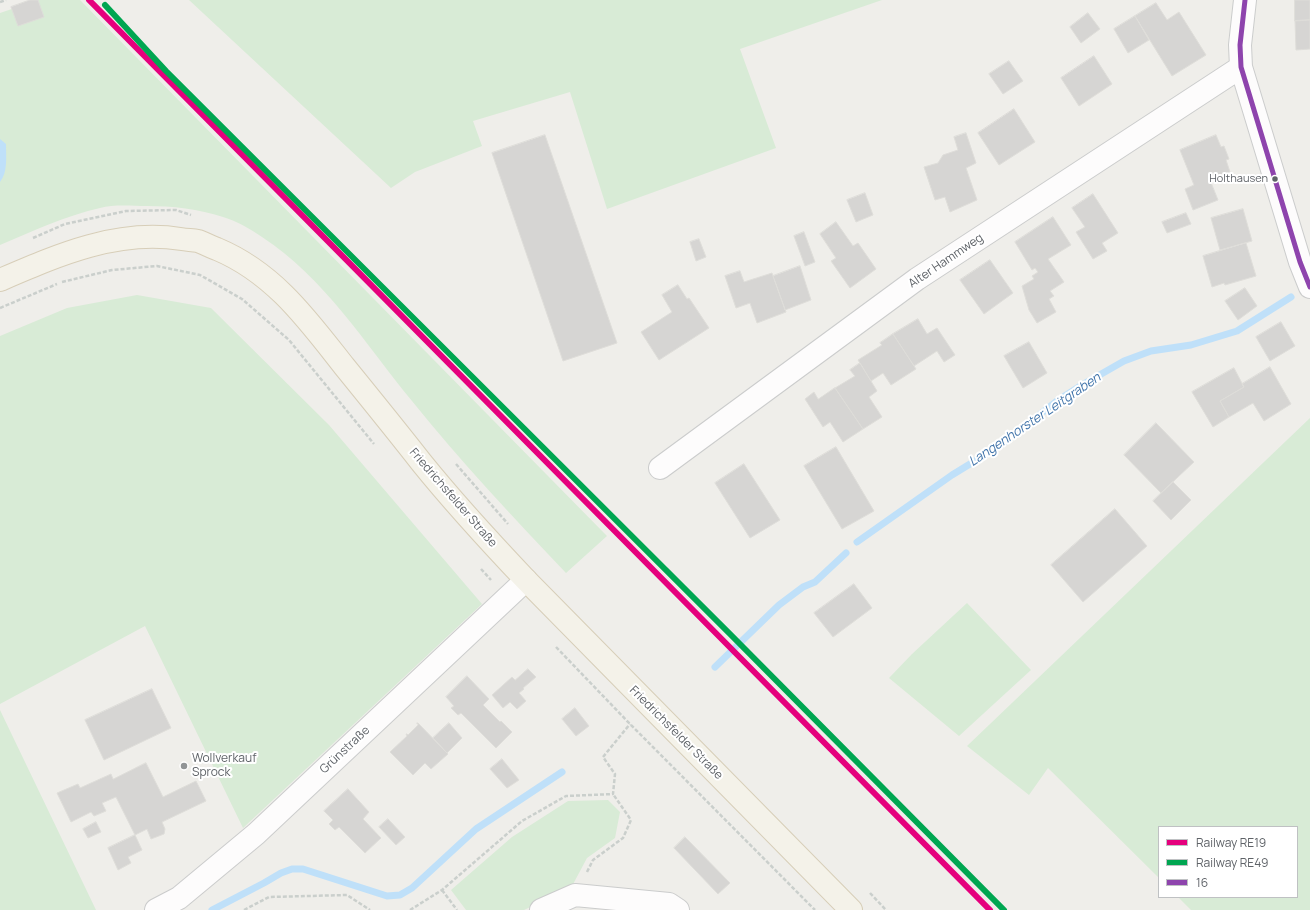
<!DOCTYPE html>
<html>
<head>
<meta charset="utf-8">
<style>
  body { margin:0 }
  #map { position:relative; width:1310px; height:910px; overflow:hidden; background:#efeeea; font-family:Manrope,sans-serif }
  canvas { display:block }
  .legend { position:absolute; left:1158px; top:826px; width:140px; height:72px; box-sizing:border-box; background:#fff; border:1px solid #bfc1c3; margin:0; padding:5px 7px; list-style:none; font-size:12px; color:#5f6368 }
  .legend li { display:flex; align-items:center; gap:8px; height:20px }
  .legend b { width:20px; border:1px solid #bfc1c3 }
</style>
</head>
<body>
<div id="map">
<canvas width="1310" height="910"></canvas>
<ul class="legend">
<li><b style="height:5px;background:#e5007d"></b>Railway RE19</li>
<li><b style="height:5px;background:#00a651"></b>Railway RE49</li>
<li><b style="height:5px;background:#8e44ad"></b>16</li>
</ul>
</div>
<script>
const g = document.querySelector('canvas').getContext('2d');
g.lineJoin = 'round';
function paint(path, color) {
  g.fillStyle = color;
  g.fill(path, 'evenodd');
}
function stroke(path, color, width, dash) {
  g.strokeStyle = color;
  g.lineWidth = width;
  g.lineCap = dash ? 'butt' : 'round';
  g.setLineDash(dash || []);
  g.stroke(path);
}
function drawText(font, color, halo, rows, align = 'center') {
  g.font = font + ' Manrope,sans-serif';
  g.lineWidth = 4;
  g.setLineDash([]);
  g.textBaseline = 'middle';
  g.strokeStyle = halo;
  g.fillStyle = color;
  for (const [text, x, y, turn = 0] of rows) {
    g.save();
    g.translate(x, y);
    g.rotate((+turn || 0) * Math.PI / 180);
    g.textAlign = isNaN(turn) ? turn : align;
    if (halo) g.strokeText(text, 0, 0);
    g.fillText(text, 0, 0);
    g.restore();
  }
}
const green = new Path2D(`
  M38,0h42l527,536 -41,37c-53,-56 -106,-112 -154,-172 -47,-57 -87,-123 -150,-164 -12,-8 -25,-16 -39,-20 -24,-8 -51,-11 -76,-11 -15,0 -33,-2 -47,2 -35,8 -67,23 -100,37v-232z
  M189,0h693l-142,49 36,99 -169,61 -37,-117 -97,29 9,25 -67,26 -24,16z
  M137,295l74,13 118,117 153,179 -239,224 -98,-202 -145,78v-368l67,-28z
  M1310,418v492h-119l-13,-13h119v-70h-138v51l-111,-110 -19,27 -62,-49z
  M967,603l64,67 -72,66 -70,-58 23,-24z
  M0,710l96,200h-96z
  M608,800l12,12 -5,26 -28,20 -16,30 -47,22h-58l-15,-20 61,-53 56,-36z`);
const water = new Path2D(`
  M0,139l6,5c0,13 2,28 -6,38z`);
const stream = new Path2D(`
  M857,542l95,-67 49,-30 56,-44 25,-16 42,-24 27,-10 40,-6 46,-14 54,-34
  M715,667l64,-62 24,-18 12,-5 31,-29
  M212,910l52,-27 17,-10 11,-4h11l84,27 13,-1 12,-7 64,-59 86,-57`);
const building = new Path2D(`
  M30,0h8l6,17 -26,9 -7,-19z
  M1295,0h15v20l-15,1z
  M1156,3l11,17 12,-8 27,43 -34,21 -37,-60z
  M1088,13l12,16 -19,14 -11,-16z
  M1135,16l14,24 -21,13 -14,-24z
  M1310,20v29l-14,1 -1,-29z
  M1094,56l18,28 -33,22 -18,-28z
  M1009,61l14,20 -20,13 -14,-20z
  M1014,109l21,33 -36,23 -21,-32z
  M966,133l10,30 -10,5 11,32 -27,12 -5,-15 -10,3 -11,-33 14,-4 5,-8 15,-5 -4,-13z
  M545,135l72,208 -54,18 -71,-208z
  M1216,135l5,12 3,-1 5,13 -3,1 4,12 -20,8 8,20 -25,10 -8,-21 9,-4 -14,-35z
  M865,193l8,22 -17,7 -9,-22z
  M1093,194l25,39 -16,10 5,8 -14,8 -17,-27 9,-5 -13,-19z
  M1243,209l9,32 -32,9 -9,-32z
  M1186,213l5,11 -24,9 -5,-11z
  M1053,217l18,28 -23,14 16,23 -14,9 4,5 -5,3 7,13 -19,11 -8,-13 -7,-24 12,-7 -2,-3 6,-4 -3,-4 -3,2 -17,-28z
  M836,222l17,24 5,-3 18,26 -26,19 -19,-27 5,-3 -16,-24z
  M804,232l11,30 -10,4 -11,-30z
  M699,239l7,18 -10,4 -6,-19z
  M1246,243l10,33 -31,9 -1,-2 -12,4 -9,-31z
  M990,260l23,33 -29,21 -24,-34z
  M800,266l11,34 -26,10 -12,-34z
  M740,271l4,11 28,-9 14,39 -29,11 -7,-20 -14,5 -11,-32z
  M678,285l9,14 2,-1 20,30 -50,32 -18,-28 31,-20 -10,-17z
  M1245,288l12,18 -19,14 -13,-19z
  M918,319l9,15 10,-6 18,27 -11,7 -7,-11 -23,15 -21,-32z
  M1281,322l14,24 -25,15 -14,-24z
  M893,334l23,35 -25,16 -8,-12 -12,8 -13,-21 24,-15 -2,-2z
  M1029,342l18,31 -24,15 -19,-32z
  M860,363l17,28 -8,6 13,20 -19,12 -28,-41 20,-12 -5,-6z
  M1270,367l21,37 -27,17 -11,-18 -24,14 -9,-16 24,-14 -2,-3z
  M1234,368l10,19 -24,14 9,16 -16,10 -21,-35z
  M835,388l28,41 -20,13 -13,-20 -7,5 -18,-28 9,-7 4,7z
  M1156,423l38,39 -33,31 -37,-38z
  M836,447l38,64 -32,18 -38,-63z
  M744,464l36,56 -30,18 -35,-55z
  M1173,482l18,18 -20,20 -18,-19z
  M1115,509l32,37 -64,56 -32,-37z
  M854,584l18,24 -39,29 -19,-24z
  M528,669l8,8 -13,11 1,1 -5,4 7,8 -9,8 -7,-7 -7,6 -11,-13 20,-18 3,3z
  M467,676l22,23 -6,6 17,17 1,-1 11,11 -16,16 -35,-35 -3,2 -7,-7 3,-2 -8,-9z
  M152,689l19,39 -67,32 -19,-40z
  M575,708l14,18 -13,10 -14,-17z
  M417,723h1l30,31 -17,15 -6,-6 -12,12 -23,-23 17,-16 -1,-2h1l1,1 10,-10z
  M449,723l13,15 -15,15 -14,-15z
  M502,759l17,21 -12,8 -17,-19z
  M146,763l17,34 33,-16 10,20 -44,21 3,7 -1,5 -13,5 -4,-10 -12,6 -19,-38 -14,6 4,8 -12,5 -3,-4 -20,10 -14,-29 21,-9 2,4 31,-14 2,5z
  M348,789l21,23 -6,7 18,19 -16,15 -26,-26 -4,3 -6,-6 4,-4 -9,-9z
  M388,819l17,18 -9,8 -17,-18z
  M96,822l5,10 -13,6 -5,-9z
  M135,835l7,15 -14,7 3,6 -13,7 -10,-22z
  M685,837l45,46 -12,11 -44,-46z`);
const path = new Path2D(`
  M0,2l6,-2
  M33,238l32,-14 61,-13 50,-1 15,5
  M62,282l50,-12 45,-4 43,9 42,24 47,41 85,104
  M0,308l57,-24
  M456,464l52,60
  M481,569l10,11
  M556,647l74,77 185,186
  M587,872l6,-12 30,-22 8,-18 -18,-26
  M442,890l15,20
  M870,893l16,17
  M244,910l25,-13 78,-2 23,15
  M410,910l32,-20 80,-69 44,-25 47,-2 2,-20 -12,-17 27,-33`);
const minor = new Path2D(`
  M1245,0l-5,45 1,22 59,195 10,25
  M660,468l257,-189 324,-212
  M156,910l23,-12 77,-64 270,-254
  M541,910l34,-15 94,9 9,6`);
const major = new Path2D(`
  M0,280c58,-25 117,-51 181,-41 6,1 12,1 17,2 6,2 13,6 19,8 57,24 90,70 127,117 26,32 52,64 77,96 33,41 69,80 105,118l325,330`);
const bus1 = new Path2D(`
  M1245,0l-5,45 1,22 59,195 10,25`);
const rail1 = new Path2D(`
  M89,0l901,910`);
const rail2 = new Path2D(`
  M105,5l61,66 565,564 273,275`);
const markers = [
  [1275,179,3.5,"#5f6368"],
  [184,766,4,"#919496"]
];
const busNames = [
  ["Holthausen",1268,179]
];
const streetNames = [
  ["Alter Hammweg",946,261,-34],
  ["Friedrichsfelder Straße",453,498,49],
  ["Friedrichsfelder Straße",676,733,45],
  ["Grünstraße",345,750,-43]
];
const poiNames = [
  ["Wollverkauf",192,759],
  ["Sprock",192,773]
];
const waterNames = [
  ["Langenhorster Leitgraben",1035,420,-34]
];
paint(green, '#d8ebd6');
paint(water, '#bfe0f9');
stroke(stream, '#bfe0f9', 7);
paint(building, '#d6d5d3');
stroke(building, '#deddd9', 1);
stroke(minor, '#cbcccc', 24);
stroke(major, '#d7ceb8', 24);
stroke(path, '#cacfcc', 2.5, [4, 2]);
stroke(minor, '#fdfcfc', 22);
stroke(major, '#f4f2e9', 22);
stroke(bus1, '#8e44ad', 5);
stroke(rail1, '#e5007d', 6);
stroke(rail2, '#00a651', 6);
for (const [x, y, r, color] of markers) {
  const dot = new Path2D();
  dot.arc(x, y, r, 0, 2 * Math.PI);
  g.fillStyle = color;
  g.fill(dot);
  stroke(dot, '#fff', 1.5);
}
drawText('11px', '#5f6368', '#fff', busNames, 'right');
drawText('12px', '#5f6368', '#fff', streetNames);
drawText('12px', '#5f6368', '#fff', poiNames, 'left');
drawText('italic 13px', '#4174aa', '#fff', waterNames);
</script>
</body>
</html>
